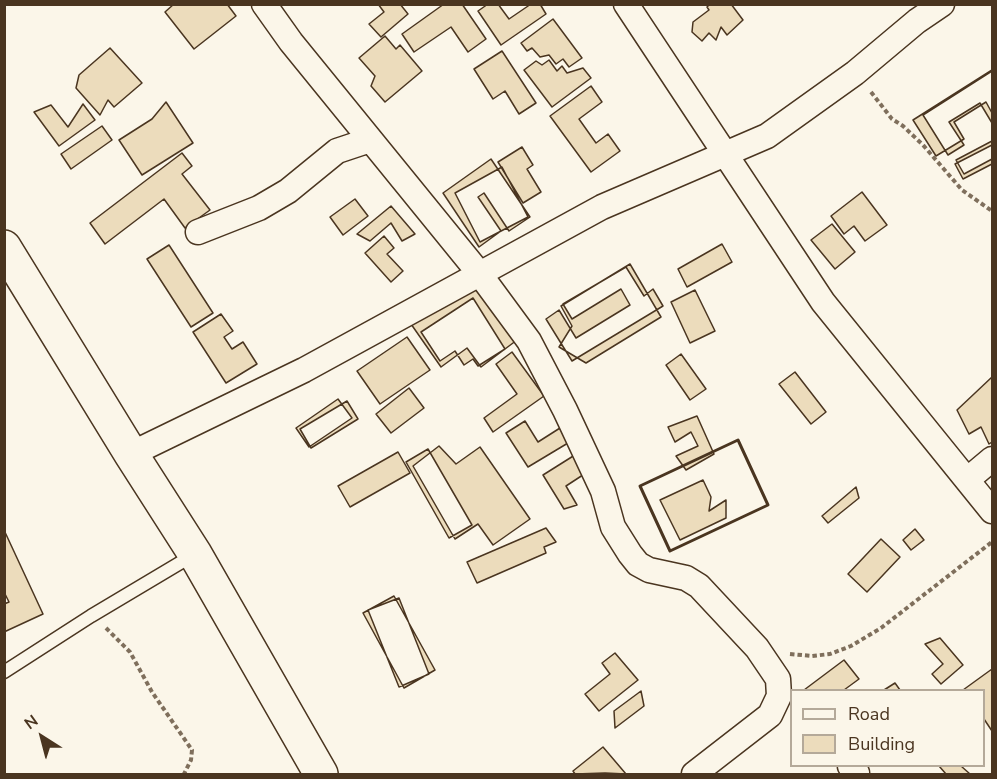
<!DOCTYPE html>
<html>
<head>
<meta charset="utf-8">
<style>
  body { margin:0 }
  #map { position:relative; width:997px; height:779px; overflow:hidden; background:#fbf6e9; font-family:"Nunito Sans",sans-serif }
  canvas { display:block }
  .frame { position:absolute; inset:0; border:6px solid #4a3520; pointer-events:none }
  .legend { position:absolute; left:790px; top:689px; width:195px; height:78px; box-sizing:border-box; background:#fbf6e9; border:2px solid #b4a999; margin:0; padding:8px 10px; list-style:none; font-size:18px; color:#4a3520 }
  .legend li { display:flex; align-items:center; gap:12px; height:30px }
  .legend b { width:30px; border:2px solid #b4a999 }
  .north { position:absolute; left:12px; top:707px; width:60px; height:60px; -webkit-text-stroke:4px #fbf6e9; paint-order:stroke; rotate:324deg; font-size:16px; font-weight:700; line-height:24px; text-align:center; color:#4a3520 }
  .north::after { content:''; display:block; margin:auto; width:21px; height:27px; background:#4a3520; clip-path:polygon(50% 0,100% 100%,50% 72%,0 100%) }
</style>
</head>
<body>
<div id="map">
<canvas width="997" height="779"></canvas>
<div class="frame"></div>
<ul class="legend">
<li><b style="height:8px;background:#fbf6e9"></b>Road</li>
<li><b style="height:16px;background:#ecdcbc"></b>Building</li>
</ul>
<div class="north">N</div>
</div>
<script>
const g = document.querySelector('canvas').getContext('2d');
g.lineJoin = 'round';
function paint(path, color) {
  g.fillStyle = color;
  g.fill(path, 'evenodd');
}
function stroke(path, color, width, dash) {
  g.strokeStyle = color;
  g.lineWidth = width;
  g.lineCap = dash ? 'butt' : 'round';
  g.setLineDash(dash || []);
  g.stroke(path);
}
const building = new Path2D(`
  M174,4h53l9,12 -42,33 -29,-37z
  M378,4h22l8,10 -27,23 -12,-13 15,-12z
  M444,4h18l24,35 -18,13 -17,-25 -37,25 -12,-18z
  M488,4h10l11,15 22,-15h9l6,10 -45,31 -23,-34z
  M710,4h21l12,16 -16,15 -6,-8 -5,13 -7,-7 -7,8 -10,-9 1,-10 16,-12 -2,-3z
  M553,19l29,39 -13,9 -6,-8 -7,5 -7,-9 -9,2 -8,-9 -5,3 -6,-8z
  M385,36l11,13 4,-4 22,26 -37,31 -14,-16 4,-10 -16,-18z
  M110,48l32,35 -28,24 -6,-7 -8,15 -24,-27 3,-13z
  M502,51l34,52 -17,11 -14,-23 -12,8 -19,-30z
  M549,60l8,11 5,-5 5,7 16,-5 8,10 -39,29 -28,-37 12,-9 6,4z
  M992,70v43l-6,-11 -32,20 10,17 -28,17 -23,-36z
  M992,71v52l-12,-20 -31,19 15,23 -16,10 -25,-40z
  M591,86l11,16 -23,17 17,24 12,-9 12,17 -29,21 -41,-56z
  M166,102l27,41 -51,32 -23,-35 33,-21z
  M83,104l12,16 -36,26 -25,-34 17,-7 17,22z
  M102,126l10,14 -41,29 -10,-15z
  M992,141v18l-28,15 -8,-14z
  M992,145v19l-29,15 -8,-15z
  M522,147l11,18 -6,4 14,23 -18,11 -25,-41z
  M182,153l10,13 -10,8 28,36 -25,18 -21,-29 -59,45 -15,-21z
  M491,159l39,58 -21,14 -25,-38 -6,4 23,34 -22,16 -36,-54z
  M502,167l26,50 -48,25 -25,-49z
  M862,192l25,33 -22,16 -11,-15 -10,8 -13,-18z
  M355,199l13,17 -25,19 -13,-18z
  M391,206l24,28 -13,7 -11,-18 -21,18 -13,-7z
  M832,224l23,28 -20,17 -24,-29z
  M384,236l10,12 -7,6 16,17 -12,11 -26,-29z
  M722,244l10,18 -45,25 -9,-18z
  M169,245l44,68 -22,14 -44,-68z
  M630,264l31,53 -75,46 -27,-16 13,-21 -11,-20z
  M626,267l18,29 9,-7 10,17 -91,55 -26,-42 13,-9 17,28 54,-33 -9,-16 -49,30 -9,-15z
  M478,276l43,61 -40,30 -14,-19 -26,19 -30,-43z
  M695,290l20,41 -25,12 -19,-41z
  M473,298l32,51 -27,17 -5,-7 -9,6 -9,-14 -15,10 -19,-29z
  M221,314l12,17 -9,6 8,12 11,-7 14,22 -31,19 -33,-51z
  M407,337l23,33 -50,34 -23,-33z
  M512,352l32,44 -51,36 -9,-14 33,-24 -21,-30z
  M681,354l25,35 -16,11 -24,-35z
  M795,372l31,40 -15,12 -32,-40z
  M992,377v65l-3,2 -8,-17 -12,7 -12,-24z
  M409,388l15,20 -33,25 -15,-19z
  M338,399l14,19 -43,29 -13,-19z
  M347,401l11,18 -47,29 -11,-19z
  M697,416l17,38 -28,16 -10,-14 22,-10 -7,-14 -16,10 -7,-15z
  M525,421l13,21 22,-14 8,15 -40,24 -22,-34z
  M439,446l17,18 24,-17 50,72 -37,26 -15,-21 -23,15 -42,-73z
  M428,449l44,76 -23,13 -43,-76z
  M398,452l12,21 -60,34 -12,-21z
  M578,453l11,18 -23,15 11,19 -13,4 -21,-34z
  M703,480l8,17 -2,14 17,-11v18l-46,22 -20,-40z
  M856,487l3,11 -31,25 -6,-7z
  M546,528l10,14 -12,5 2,6 -69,30 -10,-21z
  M915,529l9,11 -13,10 -8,-10z
  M4,530l39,84 -39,18v-28l5,-2 -5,-10z
  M881,539l19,18 -33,35 -19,-18z
  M394,596l41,74 -31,18 -41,-75z
  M399,598l30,76 -30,13 -31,-77z
  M940,638l23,27 -22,19 -9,-10 11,-10 -18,-20z
  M615,653l23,27 -39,31 -14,-17 25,-20 -8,-11z
  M844,660l15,19 -15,11h-40z
  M992,669v62l-8,-12v-29h-21z
  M895,683l5,7h-16z
  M641,691l3,15 -29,22 -1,-17z
  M603,747l23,27 -21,-1 -30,1 -2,-3z
  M939,766h22l9,8h-24z`);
const path = new Path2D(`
  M871,92l21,27 11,7 20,19 39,45 30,21
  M106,628l24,24 22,40 40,58 -1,10 -7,14
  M790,654l22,2 18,-2 21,-8 30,-18 111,-86`);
const lane = new Path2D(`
  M4,672l87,-56 104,-62`);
const street = new Path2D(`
  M264,4l27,38 188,231 50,68 36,69 38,81 10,36 17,27 8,10 11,6 37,8 13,8 58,62 21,31 1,17 -9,19 -76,59
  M626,4l197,298 169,209
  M198,232l61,-24 29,-17 49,-40 33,-11
  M131,454l173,-84 298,-163 165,-71 88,-63 62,-52 25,-17
  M967,480l25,-21
  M850,766l7,7v1`);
const secondary = new Path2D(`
  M4,247l127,207 64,100 126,220`);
const wall = new Path2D(`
  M738,440l30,65 -98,46 -30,-65z`);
paint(building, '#ecdcbc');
stroke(building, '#4a3520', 1.5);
stroke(lane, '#4a3520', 15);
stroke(street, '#4a3520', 27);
stroke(secondary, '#4a3520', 36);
stroke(path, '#7f6f5c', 4, [4.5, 3]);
stroke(lane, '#fbf6e9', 12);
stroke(street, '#fbf6e9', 24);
stroke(secondary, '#fbf6e9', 33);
stroke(wall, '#4a3520', 3);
</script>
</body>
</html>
